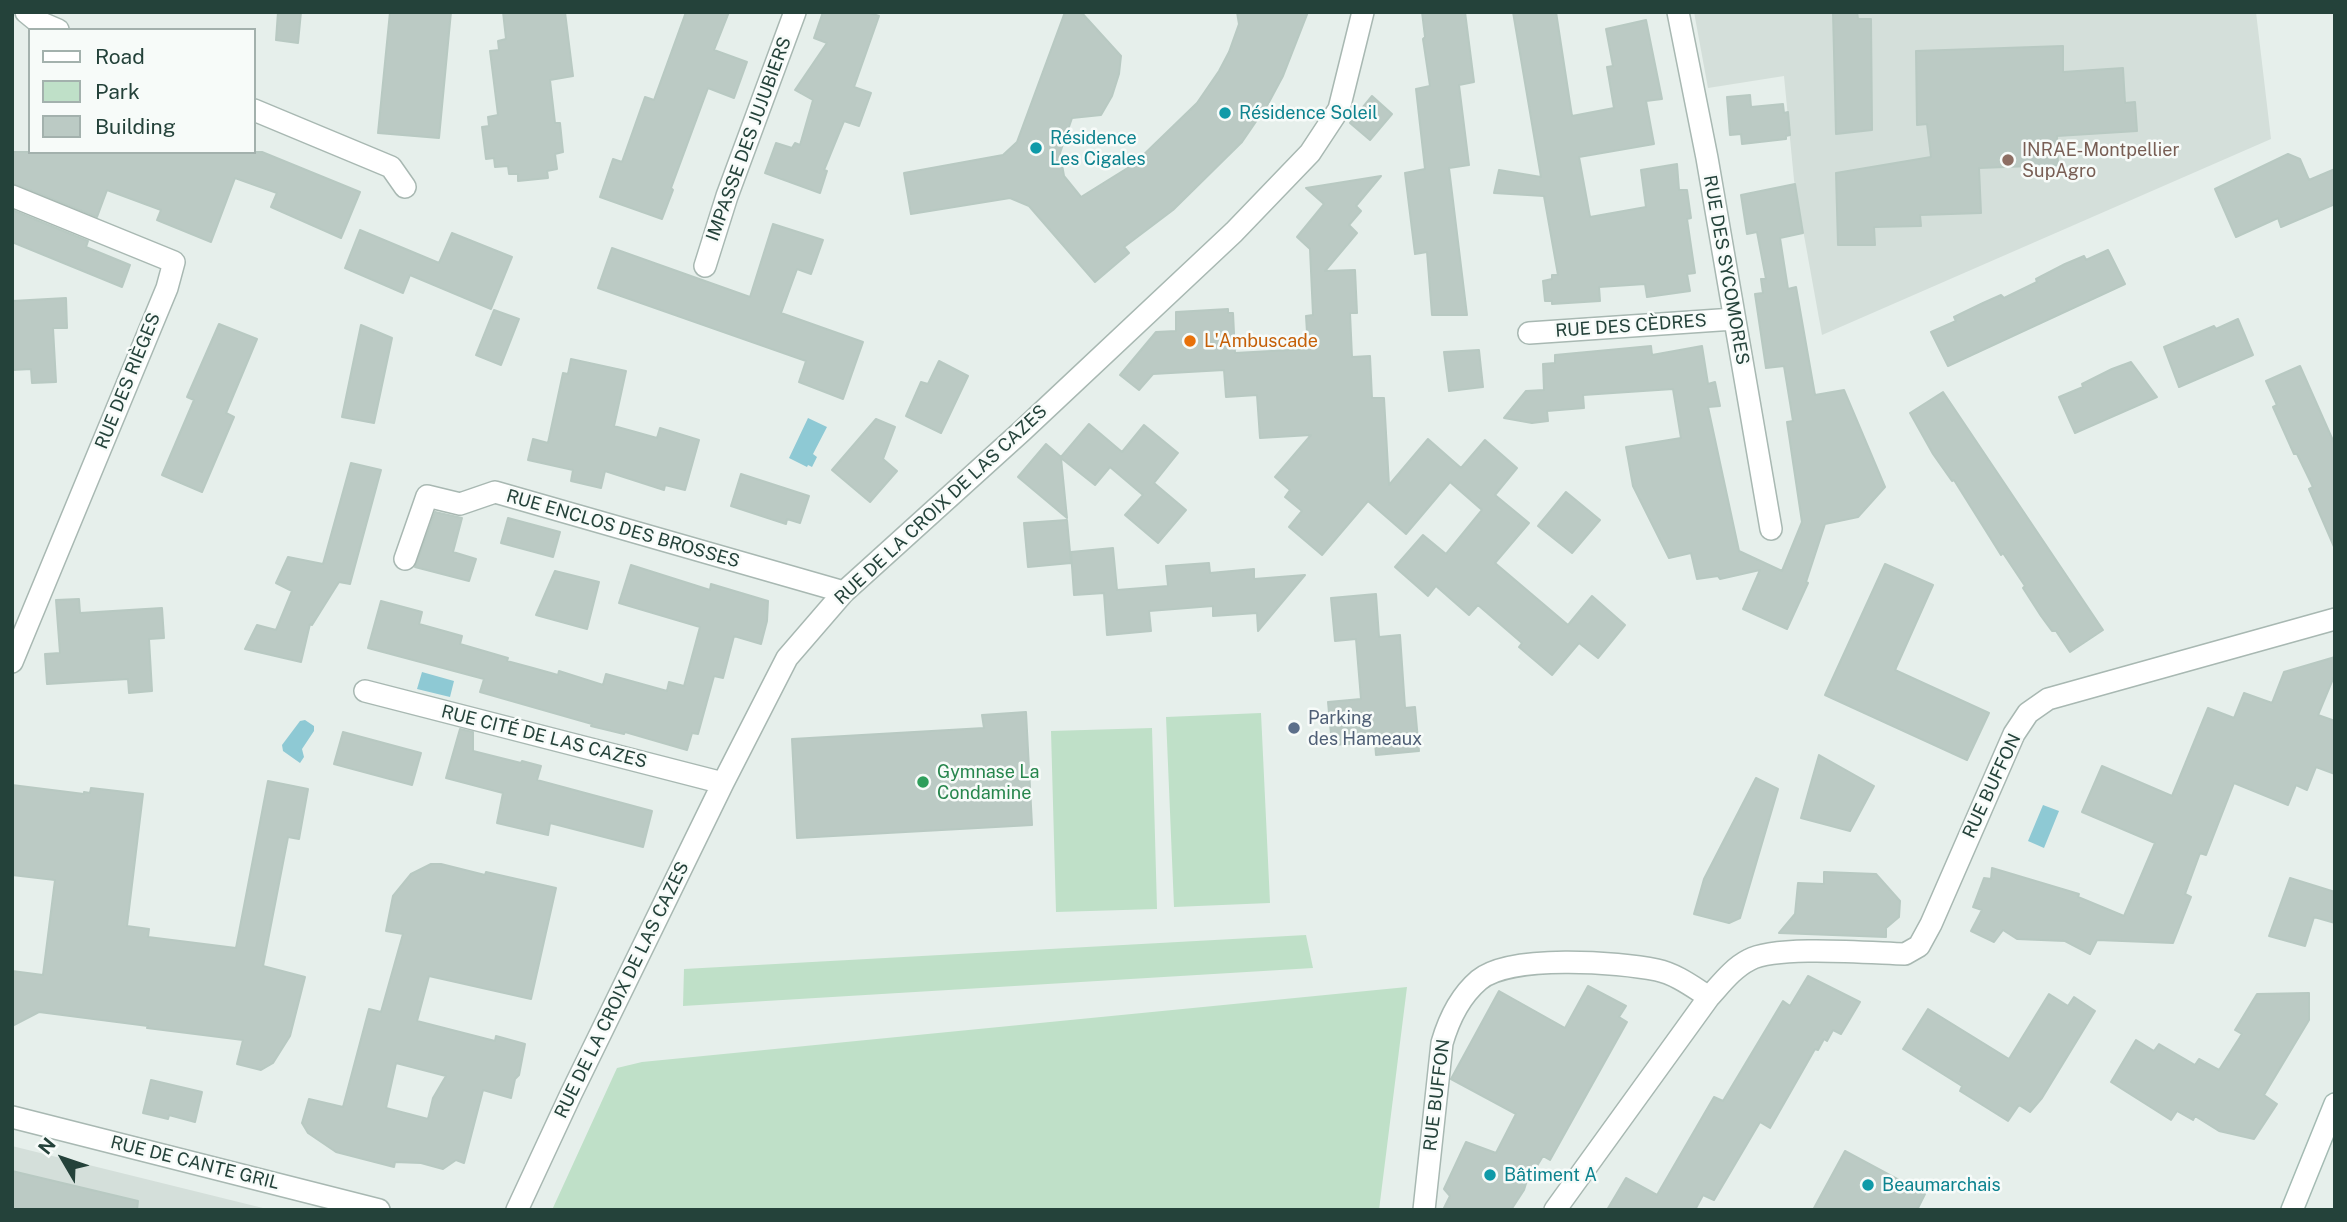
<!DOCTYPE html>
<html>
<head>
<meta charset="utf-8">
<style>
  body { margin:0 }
  #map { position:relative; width:2347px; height:1222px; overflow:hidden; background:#e6efeb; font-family:"Public Sans",sans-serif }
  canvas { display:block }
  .frame { position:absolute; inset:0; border:14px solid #24423a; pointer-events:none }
  .legend { position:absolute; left:28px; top:28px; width:228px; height:126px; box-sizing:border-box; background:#f7fbf9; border:2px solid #a3b1ad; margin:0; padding:9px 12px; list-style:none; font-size:21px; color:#24423a }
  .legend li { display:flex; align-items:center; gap:14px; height:35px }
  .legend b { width:35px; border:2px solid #a3b1ad }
  .north { position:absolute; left:28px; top:1124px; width:70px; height:70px; -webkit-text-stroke:5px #f7fbf9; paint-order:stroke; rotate:309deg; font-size:19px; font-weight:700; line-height:28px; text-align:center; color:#24423a }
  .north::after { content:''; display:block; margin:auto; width:24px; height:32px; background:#24423a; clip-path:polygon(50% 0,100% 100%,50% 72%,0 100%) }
</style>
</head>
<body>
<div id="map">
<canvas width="2347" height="1222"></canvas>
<div class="frame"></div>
<ul class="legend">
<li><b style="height:9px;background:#fff"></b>Road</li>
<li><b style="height:19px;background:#bfe0c8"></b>Park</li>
<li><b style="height:19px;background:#bbcac4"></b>Building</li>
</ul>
<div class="north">N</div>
</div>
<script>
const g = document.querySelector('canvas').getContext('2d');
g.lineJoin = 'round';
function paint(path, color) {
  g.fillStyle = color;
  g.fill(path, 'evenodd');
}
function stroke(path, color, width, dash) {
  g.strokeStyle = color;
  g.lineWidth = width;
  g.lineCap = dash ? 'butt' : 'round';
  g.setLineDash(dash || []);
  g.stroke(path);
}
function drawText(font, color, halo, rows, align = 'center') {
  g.font = font + ' "Public Sans",sans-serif';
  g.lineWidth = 5;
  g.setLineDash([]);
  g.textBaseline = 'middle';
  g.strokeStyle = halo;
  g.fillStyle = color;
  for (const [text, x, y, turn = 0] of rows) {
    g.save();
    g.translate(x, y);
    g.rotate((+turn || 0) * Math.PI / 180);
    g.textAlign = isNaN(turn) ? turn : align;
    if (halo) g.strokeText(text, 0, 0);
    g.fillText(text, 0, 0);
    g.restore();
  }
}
const built = new Path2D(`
  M1694,12h562l15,127 -449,196 -28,-155 -10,-104 -76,12z
  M12,1146l259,64h-259z`);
const green = new Path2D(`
  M1261,713l9,190 -96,4 -8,-190z
  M1152,728l5,181 -101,3 -5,-181z
  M1306,935l7,33 -630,38 1,-37z
  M1407,987l-28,223h-827l65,-142 25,-6z`);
const water = new Path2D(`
  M808,418l19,9 -14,27 4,3 -5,10 -4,-2 -1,2 -18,-9z
  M422,672l32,9 -4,16 -33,-8z
  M305,720l9,6v5l-12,18 2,8 -4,6 -17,-12 -1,-6 18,-24z
  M2043,805l16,6 -15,37 -16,-7z`);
const building = new Path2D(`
  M278,12h23l-3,31 -22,-3z
  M390,12h61l-12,126 -61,-5z
  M503,12h62l8,64 -23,4 5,43h5l3,29 -8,2 2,15 -10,2 1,7 -30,3v-7h-9l-1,-8 -13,1 -1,-9 -8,1 -4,-32 7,-1 -1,-9 10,-2 -8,-64 9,-1 -1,-9 8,-2z
  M686,12h43l-15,38 33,12 -13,36 -26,-10 -37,100 2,2 -11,29 -62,-22 13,-38 9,3 23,-65 9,3z
  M823,12h44l12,4 -25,71 17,6 -12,33 -15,-5 -20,49 3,1 -7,22 -55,-20 11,-30 16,5 3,-5 5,2 13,-45 -18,-10 32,-47 -13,-5z
  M1065,12h16l40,44 -2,18 -7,22 -11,19 -29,3 -12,35 4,23 17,21 53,-33 63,-61 22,-32 10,-19 10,-28 -2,-12h71l-25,64 -15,28 -26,38 -69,68 -49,37 5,6 -34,29 -66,-76 -19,-8 -99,16 -7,-41 99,-18 14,-13z
  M1422,12h43l9,70 -15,3 10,80 -20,3 18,147h-35l-5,-63 -12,2 -10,-81 20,-4 -9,-80 14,-3 -7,-47 2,-2z
  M1513,12h43l16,104 42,-8 -7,-41 6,-1 -7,-37 40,-9 16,79 -16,2 8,43 -75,13 11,60 56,-10 -5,-37 36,-6 2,26h8l4,28 -4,1 8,54 -8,1 3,17 -43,6 -2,-13 -46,3 1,14 -48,3v-3h-7l-2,-20 9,-2v-4h6l-14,-79 -50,-3 5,-23 42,7z
  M1833,12h24l1,7h13l1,111 -36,4z
  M2063,46v26l60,-4 2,35 10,-1 2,29 -80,5 1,29 -79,3 2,45 -61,2 1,11 -47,1 1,18h-37l-2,-72 95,-16 -4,-33 -10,1 -1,-74z
  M1750,95l1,12 32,-3 1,9 4,-1 2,23 -4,1v3l-44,5 -1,-10 -11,1 -3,-38z
  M1372,96l20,18 -22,26 -20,-17z
  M12,152h250l98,40 -19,46 -70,-31 6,-14 -42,-15 -24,64 -54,-22 4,-10 -54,-20 -10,27 -85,-34z
  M2288,154l12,5 9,21 26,-11v35l-54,23 -3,-9 -42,19 -21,-48z
  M1381,176l-25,30 5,5 -12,14 8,8 -32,38 30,-1 2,43h-7l2,44 18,-1 2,42h12l5,87 39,-46 33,29 24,-28 32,28 -22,27 34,28 -34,40 73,62 24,-29 33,29 -27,33 -19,-15 -27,32 -33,-28 3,-4 -44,-38 -9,10 -33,-29 -8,10 -33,-29 28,-32 23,19 36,-44 -32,-28 -44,52 -38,-33 -46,54 -33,-28 13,-16 -17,-14 5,-7 -15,-13 36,-42 -51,3 -3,-43 -31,2 -2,-27 -71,4 -14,16 -19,-15 36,-43 20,-1v-19l52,-3v4h5l2,40 73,-4 -2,-33 7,-1 -3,-66 -13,-12 27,-33 -18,-16z
  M1795,184l8,49 -23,5 8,51 8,-2 19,108 29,-5 41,97 -27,30 -33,7 -19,58 2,1 -21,46 -44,-20 17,-39 -40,9 -2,-3 -21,3 -6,-26 -22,5 -36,-72 -7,-39 55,-9 -8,-49 -90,6 1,13 -37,3 1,10 -16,2 -28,-5 22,-27 18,-1 -1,-26 12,-1v-8l96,-9 1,9 50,-9 6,38 7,-2 5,24 -12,1 31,144 43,20 20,-49 -15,-100 6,-1 -9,-55 -18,2 -11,-74 8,-1 -2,-14h5l-9,-47 -10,2 -6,-39z
  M12,210l76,31 -2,6 44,18 -8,22 -110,-45z
  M773,224l50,16 -12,34 -14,-5 -16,44 82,29 -20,57 -44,-17 7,-21 -208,-73 14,-40 138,49z
  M360,230l79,33 13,-30 60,24 -21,52 -81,-34 -7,18 -58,-25z
  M2108,250l17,34 -177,82 -17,-34 25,-11 -2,-4 29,-14 18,-8 3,3 33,-16 -1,-3 29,-15 19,-8 2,4z
  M66,298l1,30h-14l3,54 -24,1 -1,-14 -19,1v-69z
  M494,310l25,9 -18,46 -25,-10z
  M2238,319l15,36 -74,32 -15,-40 50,-21 2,3z
  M219,324l38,15 -31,74 8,4 -32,75 -40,-17 32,-75 -7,-3z
  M361,325l31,13 -18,85 -32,-6z
  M1479,350l4,37 -34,4 -5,-39z
  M571,359l55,12 -12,55 43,12 3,-10 39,12 -14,50 -20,-5 -1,5 -59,-19 -4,17 -30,-7 2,-11 -45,-10 5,-21 15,4 15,-70 5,1z
  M939,361l29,15 -27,57 -35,-17 15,-34 7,2z
  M2131,362l26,35 -82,36 -16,-36 24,-10 -1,-3 30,-15z
  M2300,366l35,79v104l-26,-60 4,-2 -16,-33h-3l-21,-47 4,-2 -11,-24z
  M1943,392l160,238 -33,22 -14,-21h-4l-11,-15 -18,-28 2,-2 -22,-33 -2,2 -10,-16 -37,-59 -2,1 -19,-27 -23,-41z
  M876,419l19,8 -12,32 14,12 -27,31 -38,-32z
  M1089,424l33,28 22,-27 34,28 -24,30 32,27 -28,33 -33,-28 18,-20 -33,-28 -15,18 -34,-27 6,60 -49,-41 28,-33 15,13z
  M351,463l30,7 -31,114 -11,-2 -27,43 -2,-1 -9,38 -56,-13 12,-24 19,5 16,-39 -16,-8 12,-26 35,7z
  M741,474l68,22 -9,27 -13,-4 -1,5 -55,-18z
  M1566,492l34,28 -28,33 -34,-27z
  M435,512l27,6 -9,34 23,7 -7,22 -54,-14z
  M508,518l52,14 -7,25 -52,-14z
  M1067,520l4,43 -43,4 -4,-44z
  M1113,548l4,42 51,-4 -2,-20 43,-3 1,10 44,-4v10l51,-4 -47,56 -1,-18 -44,3v-10l-64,5 2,20 -44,4 -3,-42 -30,2 -3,-43z
  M1885,564l48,21 -38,85 94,43 -22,47 -142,-65z
  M631,565l79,25 1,-6 57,17 -1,20 -6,23 -27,-8 -11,42 -9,-2 -16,58 -6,-1 -5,17 -62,-18 -1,2 -33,-8 1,-2 -112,-32 4,-13 -116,-31 13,-47 41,11 -3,12 43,12 -2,8 48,14 -1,3 26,7 25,7 1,-4 44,14 3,-11 61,17 2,-9 15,4 16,-59 -81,-24z
  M555,571l44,11 -12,47 -51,-14z
  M1376,594l3,43 21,-2 5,73 10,-1 4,44 -43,4 -1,-13 -43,3 -4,-43 33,-3 -5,-60 -21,2 -4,-43z
  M79,599l1,14 82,-5 2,30 -15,1 3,52 -23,2 -1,-14 -81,5 -2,-30 15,-1 -4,-53z
  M2335,657v17l-17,41 17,6v53l-19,-7 -9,23 -11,-5 -8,20 -54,-22 -28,72 -6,-2 -15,41 6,3 -18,46 -76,-3 -7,14 -25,-13 -48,-2 -14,-9 -9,12 -23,-11 11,-21 -9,-3 11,-29 7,1 1,-11 87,26 -1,3 46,19 31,-73 -73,-31 20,-46 70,30 36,-88 26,10 10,-25 28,10 12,-31z
  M1026,712l6,113 -235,13 -5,-99 192,-11 -2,-13z
  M460,729l13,3v19l48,12 1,-2 19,5 -4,14 115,31 -9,36 -93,-24 -2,12 -51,-12 6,-30 -57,-15z
  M343,732l78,21 -9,32 -78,-21z
  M1819,755l55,31 -24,45 -49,-13z
  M1756,778l22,11 -38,129 -11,5 -35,-9 10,-35z
  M268,781l40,8 -9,50 -11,-2 -25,129 42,11 -15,59 -17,27 -12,7 -24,-6 6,-24 -96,-12 1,-2 -109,-14 -27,14v-55l31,4 12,-95 -43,-5v-90l72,9v-2l6,1 1,-5 52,6 -16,132 22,3 -1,8 88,11z
  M431,864h10l44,11 1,-3 70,16 -25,111 -102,-23 -12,45 78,20 1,-5 29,8 -6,31 -4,4 -4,19 -28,-8 -19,73 -8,-3 -13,9 -22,-6 -26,-1 -1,5 -58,-15 -28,-19 -6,-10 7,-24 34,8 26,-98 12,3 22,-78 -17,-3 7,-35 18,-22zM396,1063l50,13 -13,22 -5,21 -42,-11z
  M1824,872l52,2 24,27 -1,16 -13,11v9l-107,-4 16,-19 3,-31 26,1z
  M2290,878l45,14v31l-21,-6 -9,29 -36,-10z
  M1808,976l52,26 -19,32 -8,-4 -6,11 -3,-2 -6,11 -3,-1 -45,79 -10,-6 -46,78 -11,-5 -8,15h-88l19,-32 31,17 57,-98 9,4 60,-100 7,5z
  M1588,986l38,20 -7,11 8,5 -77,138 -7,-4 -12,20 -3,1 -4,13 -13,20h-68l7,-14 -6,-7 22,-47 30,11 20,-39 -65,-35 48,-88 66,37z
  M2309,993v27l-45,75 13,9 -23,35 -35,-8 -24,-15 -2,4 -16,-9 -6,9 -60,-38 25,-42 18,11 5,-7 36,21 4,-6 20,11 23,-36 -7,-4 22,-36z
  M2049,994l19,12 6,-9 21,14 -53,87 -12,14 -11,-7 -11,16 -48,-30 2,-5 -59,-37 25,-40 81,50z
  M151,1080l51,12 -7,30 -26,-7 -1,4 -25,-6z
  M1845,1151l80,43 -8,16h-104z
  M12,1171l126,30 -1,9h-125z`);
const street = new Path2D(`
  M26,12l11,9 21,9
  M1678,12l29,146 64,371
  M254,110l137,57 14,20
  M12,196l162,66 -7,26 -155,374
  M705,266l22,-70 68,-184
  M1529,333l205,-14
  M405,559l22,-63 33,8 35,-12 349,100
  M365,691l358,92
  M12,1117l367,93
  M517,1210l54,-116 152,-311 64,-125 57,-66 178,-161 212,-199 76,-79 29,-44 24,-97
  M1424,1210l18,-167c7,-24 17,-46 37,-63 31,-26 139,-18 178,-10 19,4 36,17 52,27
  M1555,1210l154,-213c12,-13 24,-29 40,-37 27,-15 121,-7 156,-6l14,-8 12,-22 83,-190 14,-21 20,-14 287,-80`);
const secondary = new Path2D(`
  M2292,1210l43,-106`);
const markers = [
  [1225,113,7,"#0f9aa8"],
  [1036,148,7,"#0f9aa8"],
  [2008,160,7,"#8d6e63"],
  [1190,341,7,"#e8710a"],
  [1294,728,7,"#5c6f8a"],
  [923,782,7,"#2e9e5b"],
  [1490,1175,7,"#0f9aa8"],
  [1868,1185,7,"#0f9aa8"]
];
const cultureNames = [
  ["Résidence Soleil",1239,113],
  ["Résidence",1050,138],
  ["Les Cigales",1050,159],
  ["Bâtiment A",1504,1175],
  ["Beaumarchais",1882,1185]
];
const streetNames = [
  ["IMPASSE DES JUJUBIERS",749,139,-70],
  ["RUE DES SYCOMORES",1726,270,80],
  ["RUE DES CÈDRES",1631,326,-4],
  ["RUE DES RIÈGES",128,381,-68],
  ["RUE DE LA CROIX DE LAS CAZES",941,505,-43],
  ["RUE ENCLOS DES BROSSES",623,529,16],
  ["RUE CITÉ DE LAS CAZES",544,737,14],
  ["RUE BUFFON",1992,786,-65],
  ["RUE DE LA CROIX DE LAS CAZES",622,990,-64],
  ["RUE BUFFON",1437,1095,-83],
  ["RUE DE CANTE GRIL",195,1163,14]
];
const educationNames = [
  ["INRAE-Montpellier",2022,150],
  ["SupAgro",2022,171]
];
const foodNames = [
  ["L'Ambuscade",1204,341]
];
const serviceNames = [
  ["Parking",1308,718],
  ["des Hameaux",1308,739]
];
const leisureNames = [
  ["Gymnase La",937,772],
  ["Condamine",937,793]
];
paint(built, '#d4dfda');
paint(green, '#bfe0c8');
paint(water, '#8ec9d4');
paint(building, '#bbcac4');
stroke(building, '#b8c9c2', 2);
stroke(street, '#a8b8b2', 24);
stroke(secondary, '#a4bbb3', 24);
stroke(street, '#fff', 21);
stroke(secondary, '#fff', 21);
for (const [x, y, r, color] of markers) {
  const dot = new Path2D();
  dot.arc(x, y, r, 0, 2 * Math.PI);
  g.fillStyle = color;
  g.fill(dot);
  stroke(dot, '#f7fbf9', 2.5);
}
drawText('18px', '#0d838f', '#f7fbf9', cultureNames, 'left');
drawText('18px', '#24423a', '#f7fbf9', streetNames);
drawText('18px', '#785e54', '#f7fbf9', educationNames, 'left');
drawText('18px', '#c56008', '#f7fbf9', foodNames, 'left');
drawText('18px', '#4e5e75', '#f7fbf9', serviceNames, 'left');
drawText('18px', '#27864d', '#f7fbf9', leisureNames, 'left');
</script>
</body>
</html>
